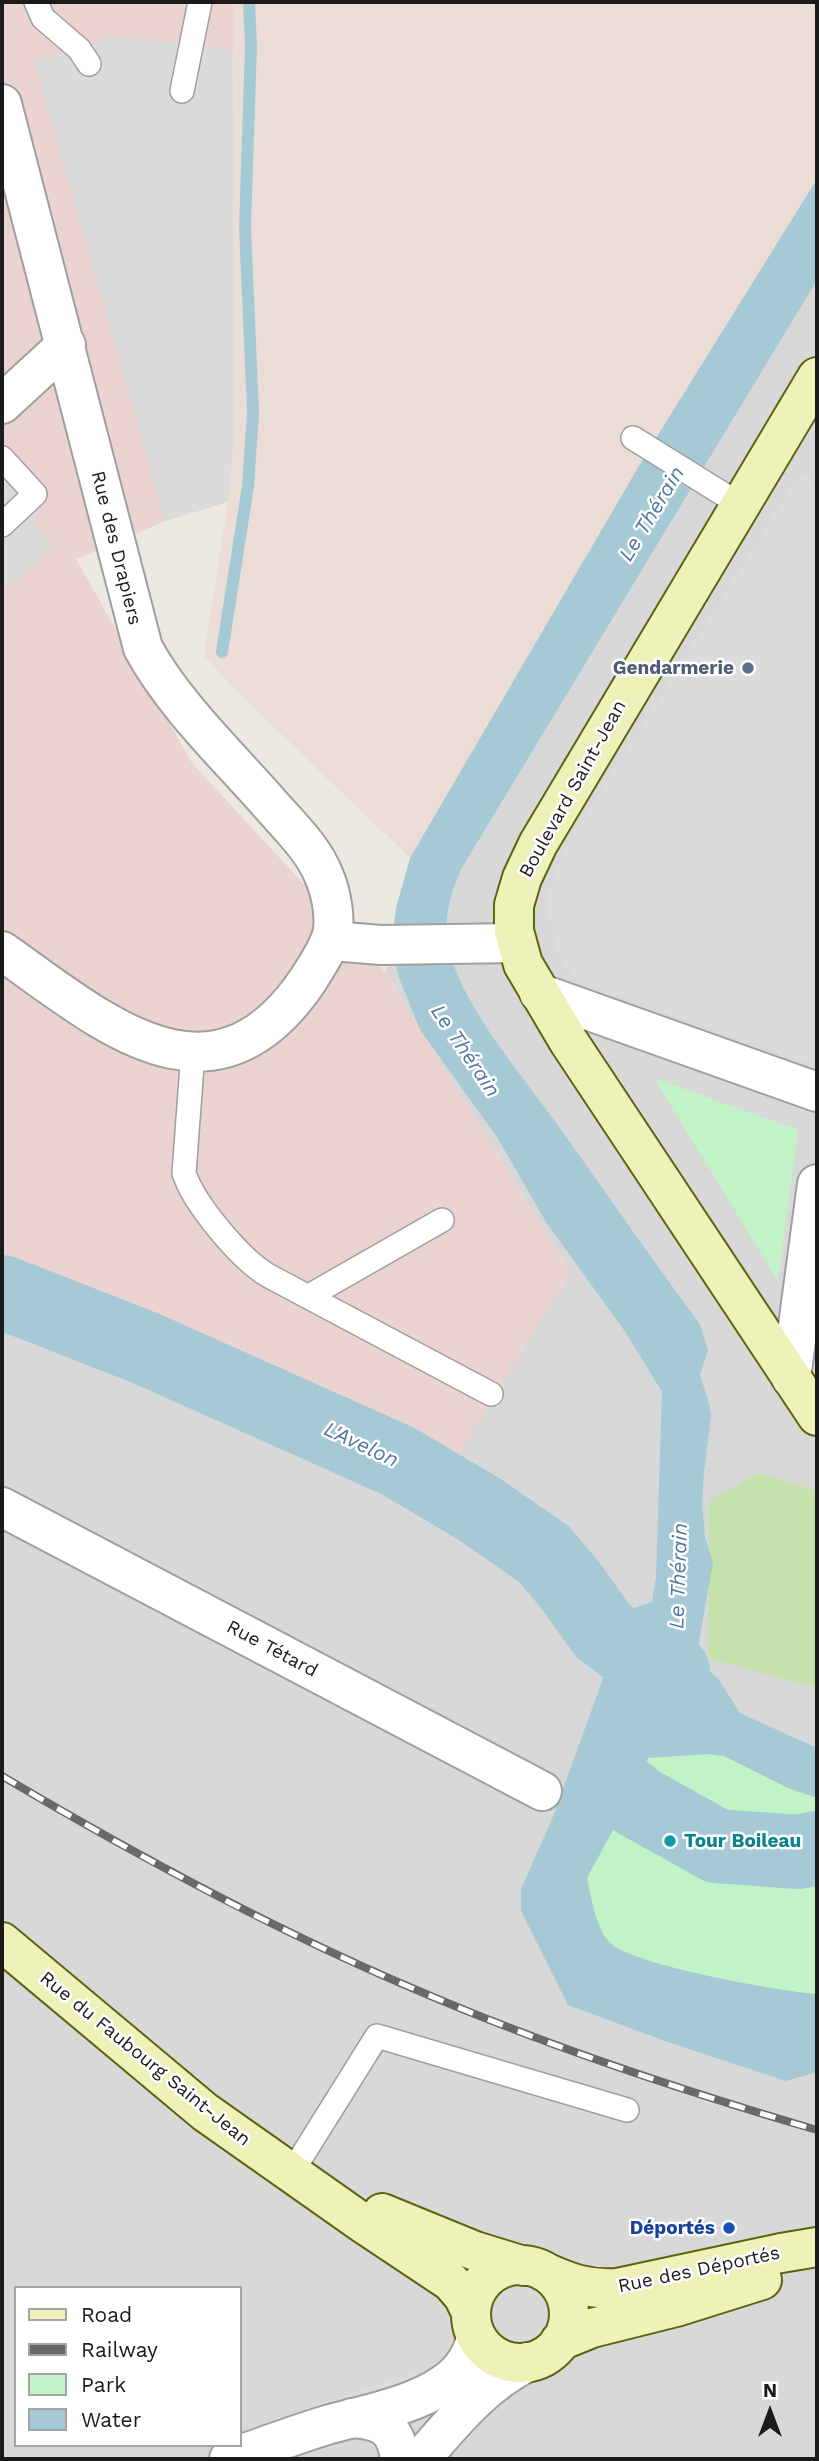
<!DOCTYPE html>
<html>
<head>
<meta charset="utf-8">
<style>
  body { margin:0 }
  #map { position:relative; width:819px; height:2461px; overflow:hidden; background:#ece8e2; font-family:"Work Sans",sans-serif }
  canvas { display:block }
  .frame { position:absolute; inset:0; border:4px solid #1b1b1b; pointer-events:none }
  .legend { position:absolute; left:14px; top:2286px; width:228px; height:161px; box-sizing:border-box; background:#fff; border:2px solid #a4a4a4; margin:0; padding:9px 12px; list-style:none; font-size:21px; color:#1b1b1b }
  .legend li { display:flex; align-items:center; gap:14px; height:35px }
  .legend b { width:35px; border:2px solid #a4a4a4 }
  .north { position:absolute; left:735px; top:2377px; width:70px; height:70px; -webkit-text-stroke:5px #fff; paint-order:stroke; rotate:0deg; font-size:19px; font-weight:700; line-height:28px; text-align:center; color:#1b1b1b }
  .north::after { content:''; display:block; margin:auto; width:24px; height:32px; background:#1b1b1b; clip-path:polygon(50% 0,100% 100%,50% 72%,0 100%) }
</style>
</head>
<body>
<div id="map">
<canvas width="819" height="2461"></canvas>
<div class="frame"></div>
<ul class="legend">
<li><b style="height:9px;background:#eef2b9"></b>Road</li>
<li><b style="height:9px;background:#696969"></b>Railway</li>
<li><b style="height:19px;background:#c2f3c6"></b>Park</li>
<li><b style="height:19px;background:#a6cad5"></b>Water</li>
</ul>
<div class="north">N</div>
</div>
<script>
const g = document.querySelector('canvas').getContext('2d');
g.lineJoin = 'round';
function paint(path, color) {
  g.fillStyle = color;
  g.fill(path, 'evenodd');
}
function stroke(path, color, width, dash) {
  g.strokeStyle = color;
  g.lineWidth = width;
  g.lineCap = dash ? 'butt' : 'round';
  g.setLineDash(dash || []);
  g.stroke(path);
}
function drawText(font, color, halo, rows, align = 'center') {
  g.font = font + ' "Work Sans",sans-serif';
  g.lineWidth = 5;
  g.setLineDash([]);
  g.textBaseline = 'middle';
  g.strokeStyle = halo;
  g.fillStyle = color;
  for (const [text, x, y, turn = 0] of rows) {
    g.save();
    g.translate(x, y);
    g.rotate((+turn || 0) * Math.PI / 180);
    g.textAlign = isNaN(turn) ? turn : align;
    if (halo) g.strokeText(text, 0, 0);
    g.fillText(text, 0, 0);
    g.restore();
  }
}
const residential = new Path2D(`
  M817,179v2280h-815v-1167l448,176 120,-196 -184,-299 24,-115 233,-399zM16,2288h224v157h-224z`);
const commercial = new Path2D(`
  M2,2h231l1,436 -6,64 -63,19 -89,38 116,204 194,210 184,299 -119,196 -449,-176z`);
const military = new Path2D(`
  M233,2h584v177l-174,280 -233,399 -179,-172 -27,-31 24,-153 6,-64z`);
const grass = new Path2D(`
  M759,1473l58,18v197l-109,-30 1,-157z`);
const park = new Path2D(`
  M654,1078l144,52 -20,151z
  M709,1754l15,2 64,32 29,10v196c-35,-2 -185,-29 -207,-51 -15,-15 -18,-45 -24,-65l55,-100 7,-20z`);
const parking = new Path2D(`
  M114,36l119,14 1,388 -6,64 -63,19 -131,-460z
  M2,459l39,28 -7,39 19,20 -44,42 -7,-8z
  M801,472l16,11v583l-240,-84 -20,-29 -11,-53 16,-47z
  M417,2371l3,11 -139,48 -4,-12z`);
const water = new Path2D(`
  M817,179v101l-354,586c-14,27 -21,59 -13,88 17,58 69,117 104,166 49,68 96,137 146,204l8,26 -8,25 9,28 2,13 -7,56 -2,31 3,34 8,25 -15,85 4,2 1,17 14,11 23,36 77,35v50l-29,-10 -64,-32 -15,-2 -61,4 -7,20 -54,100c5,20 8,50 23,65 22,22 172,49 207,51v78l-31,9 -124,-41 -94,-35 -47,-94v-22l31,-70 76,-209 24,-8 4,-25 6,-185 -36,-59 -80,-111 -49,-85 -77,-107 -22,-55 -6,-35 4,-32 14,-50 233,-399z`);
const stream = new Path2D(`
  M222,652l26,-166 5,-74 -8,-185 6,-182 -2,-43`);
const river = new Path2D(`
  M2,1292l143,56 253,113 81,48 65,45 26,31 33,46 28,21 42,19
  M613,1781l25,21 79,44 81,6 19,-4`);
const service = new Path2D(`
  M36,2l7,16 36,31 10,15
  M182,91l18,-89
  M633,438l106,66
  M2,458l33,36 -33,31
  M193,1052l-9,121c10,31 57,87 85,103l222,118
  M309,1296l133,-76
  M292,2172l85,-136 250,74`);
const minor = new Path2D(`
  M2,104l141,544c31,57 84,107 127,156 19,22 43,44 54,72 7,16 13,45 7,62 -5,15 -15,29 -23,42 -96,142 -206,41 -306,-29
  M2,404l64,-59
  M332,937l12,5 37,3 135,-2
  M539,993l278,99
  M791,1378l26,-194
  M2,1507l540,284
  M352,2418c31,2 44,10 48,41`);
const tertiary = new Path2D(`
  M229,2459c33,-12 65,-24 98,-34 36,-10 86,-19 117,-41 16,-11 29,-28 32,-48
  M421,2459c32,-37 62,-75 107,-97`);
const secondary = new Path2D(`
  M817,377l-279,467 -16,34 -8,27v26l9,33 46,78 248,374
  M2,1942l203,170 159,112 87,58 12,14 8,16
  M382,2213l93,38 49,15
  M471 2314a49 49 0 1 1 98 0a49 49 0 1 1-98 0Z
  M543,2271c25,12 46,19 74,17l164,-35 36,-6
  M560,2341l32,-13 84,-21 86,-27`);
const rail = new Path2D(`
  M2,1776c132,78 268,152 410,212 132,57 268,102 405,142`);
const markers = [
  [748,668,7,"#5c6f8a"],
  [670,1841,7,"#0f9aa8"],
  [729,2228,7,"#1a4fb4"]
];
const streetNames = [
  ["Rue des Drapiers",116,548,76],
  ["Boulevard Saint-Jean",573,789,-61],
  ["Rue Tétard",272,1649,28],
  ["Rue du Faubourg Saint-Jean",145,2059,39],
  ["Rue des Déportés",699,2270,-12]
];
const serviceNames = [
  ["Gendarmerie",734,668]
];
const cultureNames = [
  ["Tour Boileau",684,1841]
];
const transitNames = [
  ["Déportés",715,2228]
];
const waterNames = [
  ["Le Thérain",652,514,-59],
  ["Le Thérain",465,1051,56],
  ["L'Avelon",361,1445,25],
  ["Le Thérain",679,1576,-88]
];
paint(residential, '#d9d8d8');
paint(commercial, '#ebd3d2');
paint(military, '#ecdcd6');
paint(grass, '#c5e1ac');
paint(park, '#c2f3c6');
paint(parking, '#dbdbdb');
paint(water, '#a6cad5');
stroke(stream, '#a6cad5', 12);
stroke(river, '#a6cad5', 74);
stroke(service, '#9f9f9f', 26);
stroke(minor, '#9f9f9f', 42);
stroke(tertiary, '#9f9f9f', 42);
stroke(secondary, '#5a650f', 42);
stroke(service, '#fff', 23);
stroke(minor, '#fff', 38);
stroke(tertiary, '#fff', 38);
stroke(secondary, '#eef2b9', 38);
stroke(rail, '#696969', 8);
stroke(rail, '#fff', 5, [16]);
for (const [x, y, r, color] of markers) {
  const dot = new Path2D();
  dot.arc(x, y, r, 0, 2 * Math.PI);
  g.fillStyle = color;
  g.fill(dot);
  stroke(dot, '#fff', 2.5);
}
drawText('19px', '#1b1b1b', '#fff', streetNames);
drawText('bold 19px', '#4e5e75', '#fff', serviceNames, 'right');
drawText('bold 19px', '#0d838f', '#fff', cultureNames, 'left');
drawText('bold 19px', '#164399', '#fff', transitNames, 'right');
drawText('italic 21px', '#5278a0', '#fff', waterNames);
</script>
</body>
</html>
